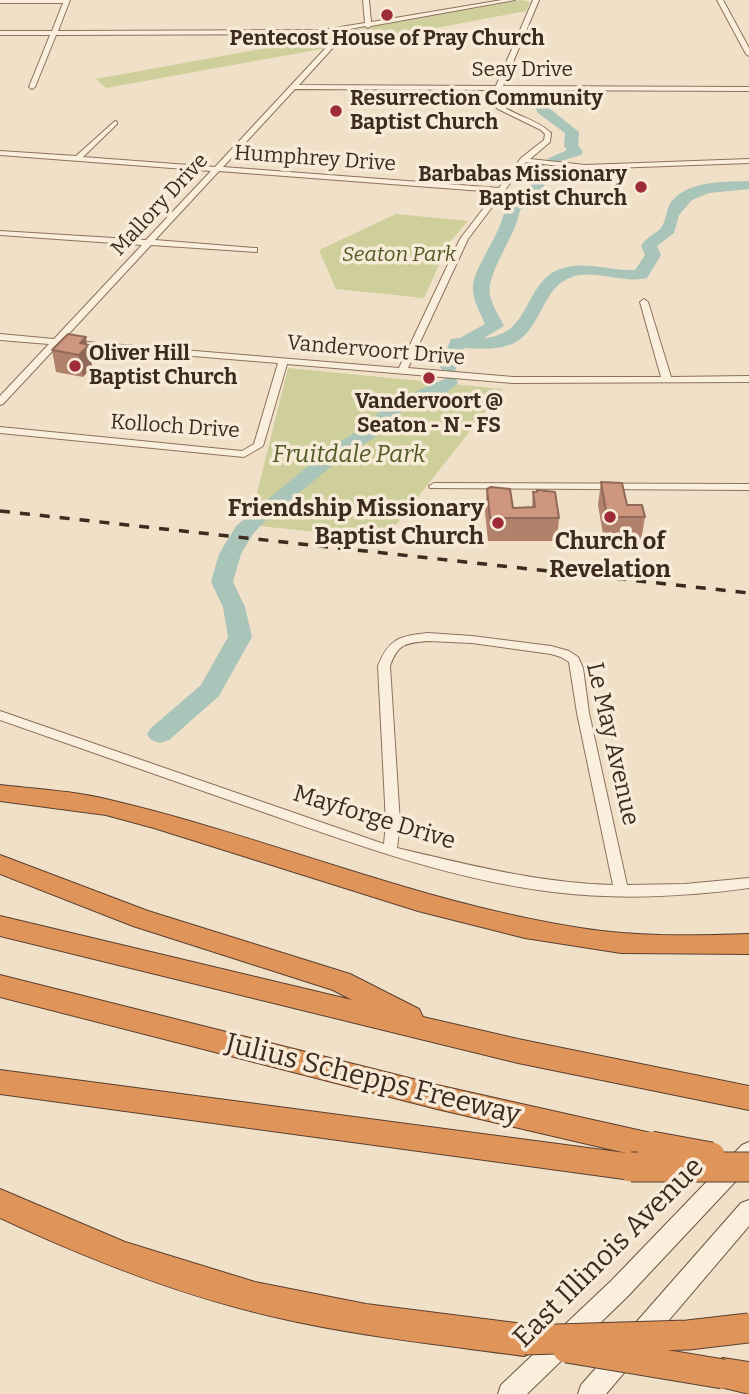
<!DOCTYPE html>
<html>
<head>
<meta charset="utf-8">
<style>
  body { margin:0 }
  canvas { display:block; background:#f0e0c8 }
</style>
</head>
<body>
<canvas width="749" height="1394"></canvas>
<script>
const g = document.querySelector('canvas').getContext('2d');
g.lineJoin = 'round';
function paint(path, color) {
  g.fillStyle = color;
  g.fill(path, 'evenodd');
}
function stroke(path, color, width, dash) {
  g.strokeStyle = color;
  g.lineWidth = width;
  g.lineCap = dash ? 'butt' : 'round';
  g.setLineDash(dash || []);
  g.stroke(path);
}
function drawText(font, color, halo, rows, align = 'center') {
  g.font = font + ' Bitter,serif';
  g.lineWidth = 7;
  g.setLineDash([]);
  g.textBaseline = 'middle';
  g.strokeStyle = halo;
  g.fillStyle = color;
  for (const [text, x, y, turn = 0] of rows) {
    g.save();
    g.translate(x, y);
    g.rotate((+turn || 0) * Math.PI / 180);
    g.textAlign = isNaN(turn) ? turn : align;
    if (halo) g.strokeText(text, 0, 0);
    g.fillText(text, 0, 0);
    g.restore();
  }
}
const green = new Path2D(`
  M521,0l9,2 -4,9 -191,36 18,-17z
  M338,35l-11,13 -221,40 -10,-9z
  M396,214l72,7 -19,22 -25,55 -88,-9 -17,-39z
  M288,368l215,21 -118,150 -136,-14z`);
const river = new Path2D(`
  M548,96l7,4 -8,5 2,3 30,24 -1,13 5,7 -2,3 -27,8 -7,-4 20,-9 -3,-4 1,-13 -27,-20 -5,-9z
  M544,164l7,4c-10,22 -6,31 -31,42 -4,26 -34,63 -30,85 2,10 9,21 14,31l-20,12c48,-3 39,-55 76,-69 25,-9 50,2 75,1l10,-15 -4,-9c7,-11 15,-12 20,-18 5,-7 5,-18 10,-26 18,-22 53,-20 78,-21v8l-40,4 -17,7 -13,15 -5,18 -17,13 4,9 -14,23c-25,6 -52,-9 -75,-1 -31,10 -30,54 -60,67 -15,6 -32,5 -48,4l-9,23h-12l-3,-4 11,-28 9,-1 25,-14c-5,-12 -13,-25 -12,-38 1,-19 28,-51 32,-78l23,-15 9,-25z
  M449,377l7,2 2,4 -16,13 -41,16 -22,23 -34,20 -82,68 -10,11 -12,20 -8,28 12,25 7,30 -33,59 -50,44 -9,3 -9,-3 -4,-6 4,-6 50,-43 27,-48 -5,-30 -12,-25 8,-28 17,-28 13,-11 82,-68 34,-20 22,-23z`);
const minor = new Path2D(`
  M0,0h70l-12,31 264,-1 43,-7 -2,-23h6l2,22 131,-22h13l-144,26 -3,2 -3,-2 -20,4 -6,11 -40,44 197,1 37,-86h6l-36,86 246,1v4l-248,-1 -5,11c16,15 40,17 55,32l-1,9 -20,17 55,6 164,-6v4l-164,6 -59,-7 -58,77 -60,129 105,9h148l-21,-75 4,-3 4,3 23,75 78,-1v6l-236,1 -226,-19 -24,82 -19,11 -244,-24v-6l242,24 12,-7 24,-81 -220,-18 -55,59 -3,1v-9l49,-52 -49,-4v-6l54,5 88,-94 -142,-10v-4l146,9 65,-69 -211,-16v-4l76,5 39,-35 2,1v2l-34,33 132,10 119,-128 4,-8 -16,3 -266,1 -21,52 -3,2 -3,-2 21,-52h-50v-4h52l11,-28h-63zM295,89l199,1 -3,12 7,7 43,21 4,4 -1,6 -23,18 -22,30 -276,-21zM219,171l277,21 -36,47 -61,129 -336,-28 88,-95 106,7v-4h-3l-99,-8z
  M717,0h6l26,48v8l-3,-2z
  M434,483l315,1v6l-319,-2 -1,-2z
  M428,633l44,3 79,10 18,5 9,6 5,11 6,45 38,172 58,-1 64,-6v10c-65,9 -132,12 -196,4 -99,-12 -193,-46 -287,-79 -89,-31 -177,-62 -266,-93v-9l384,133 2,-21 -8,-157c11,-28 22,-30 50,-33zM428,641l44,2 79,11 10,3 8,5 8,51 36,172c-74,-2 -144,-20 -216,-37l3,-25 -10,-157c8,-23 16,-23 38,-25z`);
const secondary = new Path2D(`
  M749,1142v25l-121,129 -101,98h-29l3,-9 111,-105 130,-135z
  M749,1200v26l-143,168h-28l3,-9 160,-182z`);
const motorway = new Path2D(`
  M0,785c36,4 75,6 110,15 158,37 309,103 470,128 56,9 113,8 169,6v20l-128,-1 -96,-15 -107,-27 -264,-83 -48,-13 -106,-14z
  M0,855l148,56 202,63 69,35 4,8 95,22 231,47v24l-231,-47 -518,-127v-20l352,84 -19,-10 -200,-64 -133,-52z
  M0,975l437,110 214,48 10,4 4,9 -4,9 -10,4 -17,-4 7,3 4,9 -4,9 -10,4 -631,-86v-24l626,83 -189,-44 -437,-112z
  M0,1189l125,53 130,40 111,22 158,20 11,5 5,11 -5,11 -11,5c-74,-10 -149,-18 -222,-33 -105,-21 -206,-60 -302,-105z
  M723,1358l26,4v32l-37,-9 -5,-11 5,-11z`);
const rail = new Path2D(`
  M0,511l749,82`);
const motorwayBridge = new Path2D(`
  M651,1146l60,11
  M631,1167h118
  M524,1340l164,-5 61,-7
  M567,1348l156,26`);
const wall = new Path2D(`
  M87,344l5,22 -9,11 -27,-5 -4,-22z
  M601,482l26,23 18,12 -4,24 -37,-1 -6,-35z
  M487,489l26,19 19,-1 1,-15 26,26 -2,23h-69l-3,-29z`);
const shadedWall = new Path2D(`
  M86,337l1,9 2,-1 3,21 -9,11 -4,-22 1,-12z`);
const building = new Path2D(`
  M68,334l18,3 -6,6 9,2 -10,10 -27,-5z
  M601,482l21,1 5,22h15l3,12h-38z
  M491,487l19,2 3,19 22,-1 -2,-15h4v-2l18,2 4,26h-69l-3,-29z`);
const markers = [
  [387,15,7,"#9d2b39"],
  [336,111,7,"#9d2b39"],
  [641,187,7,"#9d2b39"],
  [75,366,7,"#9d2b39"],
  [429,378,7,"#9d2b39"],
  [610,517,7,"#9d2b39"],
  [498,523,7,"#9d2b39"]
];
const farPoinames = [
  ["Pentecost House of Pray Church",387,39],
  ["Resurrection Community",350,99,"left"],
  ["Baptist Church",350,123,"left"],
  ["Barbabas Missionary",627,175,"right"],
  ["Baptist Church",627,199,"right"],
  ["Oliver Hill",89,354,"left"],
  ["Baptist Church",89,378,"left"],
  ["Vandervoort @",429,402],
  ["Seaton - N - FS",429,426]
];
const farStreetnames = [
  ["Seay Drive",522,70],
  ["Humphrey Drive",315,159,4],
  ["Mallory Drive",160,205,-47],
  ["Vandervoort Drive",376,351,5],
  ["Kolloch Drive",175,427,4]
];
const farParknames = [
  ["Seaton Park",399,255]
];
const parkNames = [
  ["Fruitdale Park",349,455]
];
const poiNames = [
  ["Friendship Missionary",484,509],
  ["Baptist Church",484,537],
  ["Church of",610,542,"center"],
  ["Revelation",610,570,"center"]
];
const streetNames = [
  ["Le May Avenue",612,744,77],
  ["Mayforge Drive",374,818,17]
];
const nearStreetnames = [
  ["Julius Schepps Freeway",373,1080,14],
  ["East Illinois Avenue",609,1253,-45]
];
paint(green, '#cecf9b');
paint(river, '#a9c4b9');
stroke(minor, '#8d715c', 2);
stroke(secondary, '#6f523f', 2);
stroke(motorway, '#5b3f30', 2);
paint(minor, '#faeedc');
paint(secondary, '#faeedc');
paint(motorway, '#df9559');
stroke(rail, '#3d2b20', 3.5, [10, 10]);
stroke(motorwayBridge, '#5b3f30', 31, []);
stroke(motorwayBridge, '#df9559', 29);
paint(wall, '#b1816c');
paint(shadedWall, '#906958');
paint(building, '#ce967e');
stroke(building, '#906958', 2);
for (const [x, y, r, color] of markers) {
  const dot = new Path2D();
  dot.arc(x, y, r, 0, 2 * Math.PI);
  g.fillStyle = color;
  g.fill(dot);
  stroke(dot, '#f7ebd8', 2.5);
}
drawText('bold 21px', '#3d2b20', '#f7ebd8', farPoinames);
drawText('21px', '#3d2b20', '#f7ebd8', farStreetnames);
drawText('italic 21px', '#525a26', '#f7ebd8', farParknames);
drawText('italic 24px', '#525a26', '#f7ebd8', parkNames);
drawText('bold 24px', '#3d2b20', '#f7ebd8', poiNames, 'right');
drawText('24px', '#3d2b20', '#f7ebd8', streetNames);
drawText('28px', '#3d2b20', '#f7ebd8', nearStreetnames);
</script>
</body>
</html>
